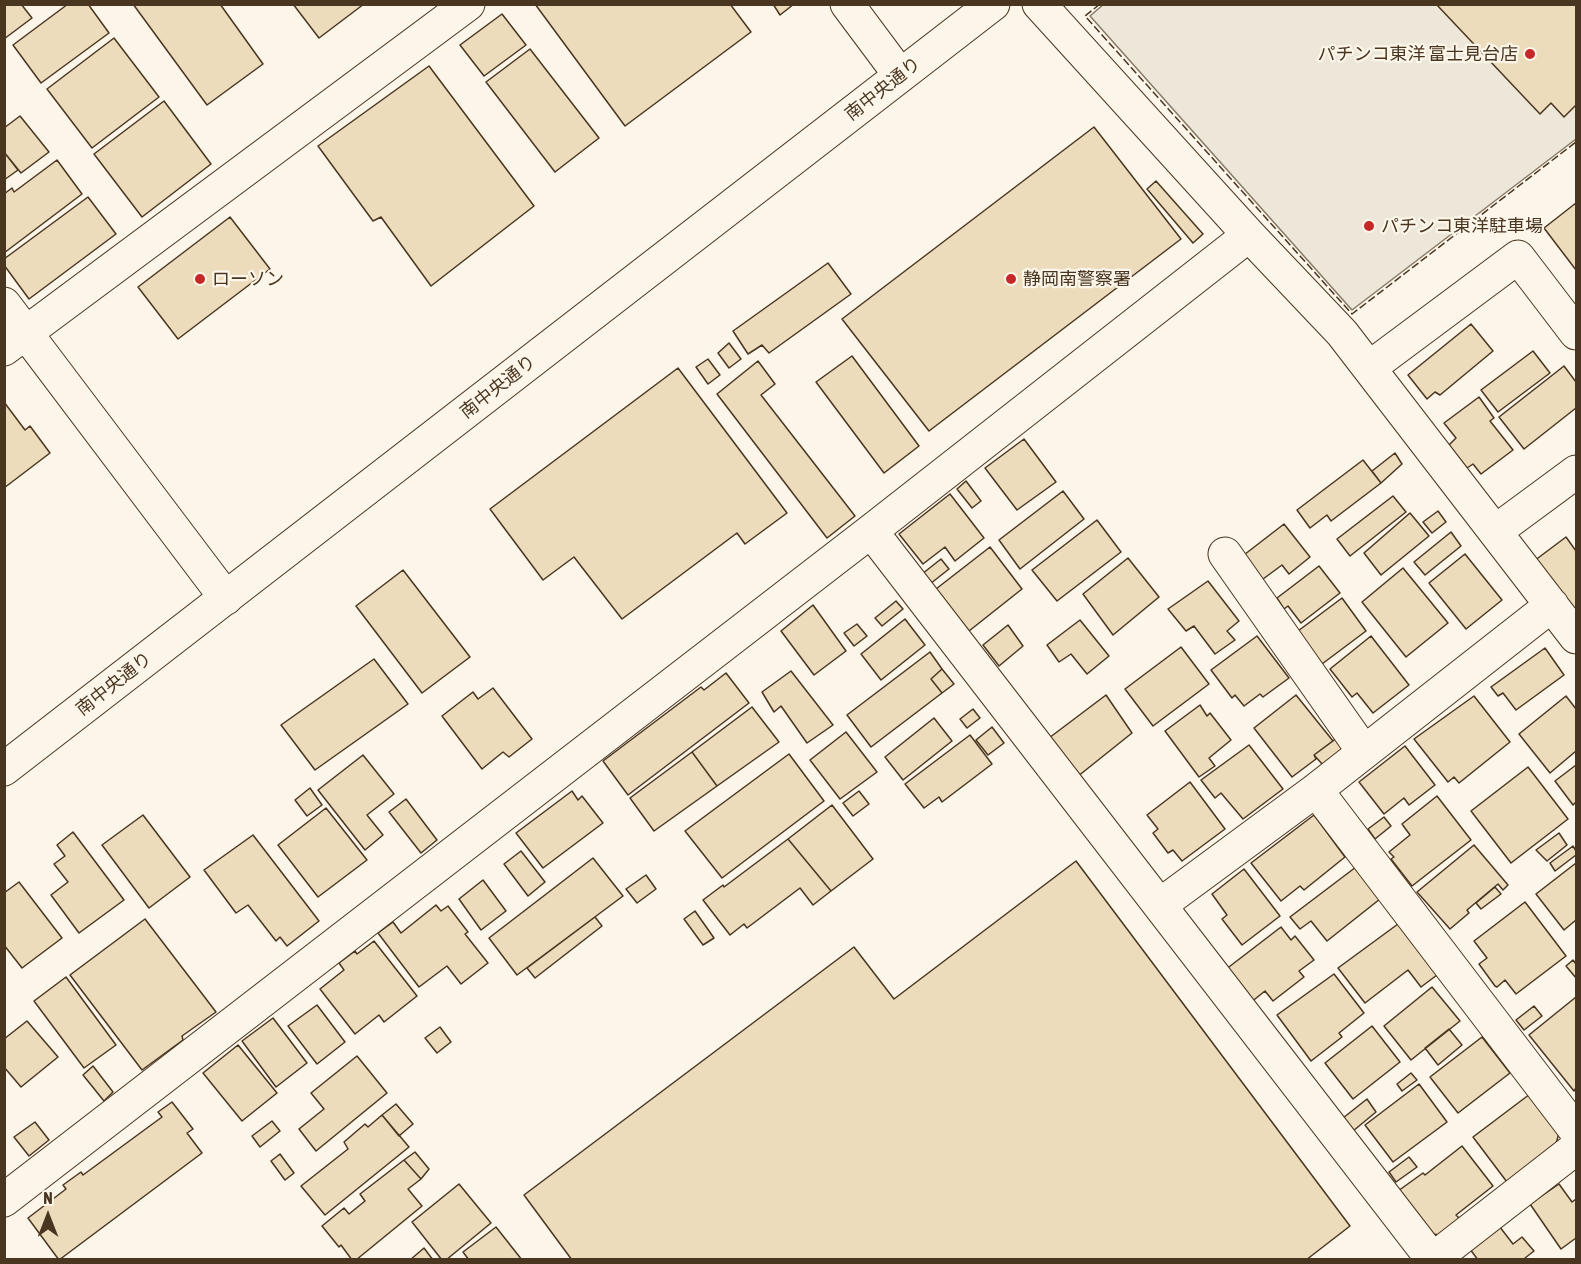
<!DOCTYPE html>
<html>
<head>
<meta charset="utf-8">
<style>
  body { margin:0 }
  #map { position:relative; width:1581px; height:1264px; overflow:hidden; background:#fbf6e9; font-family:"Asap Condensed",sans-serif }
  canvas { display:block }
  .frame { position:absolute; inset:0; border:6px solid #4a3520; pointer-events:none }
  .north { position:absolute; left:18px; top:1186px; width:60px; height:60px; -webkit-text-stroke:4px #fbf6e9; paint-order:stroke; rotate:0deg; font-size:16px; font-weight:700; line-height:24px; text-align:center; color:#4a3520 }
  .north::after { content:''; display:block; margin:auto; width:21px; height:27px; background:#4a3520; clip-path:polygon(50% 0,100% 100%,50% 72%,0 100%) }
</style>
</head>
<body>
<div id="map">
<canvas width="1581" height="1264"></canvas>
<div class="frame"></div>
<div class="north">N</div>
</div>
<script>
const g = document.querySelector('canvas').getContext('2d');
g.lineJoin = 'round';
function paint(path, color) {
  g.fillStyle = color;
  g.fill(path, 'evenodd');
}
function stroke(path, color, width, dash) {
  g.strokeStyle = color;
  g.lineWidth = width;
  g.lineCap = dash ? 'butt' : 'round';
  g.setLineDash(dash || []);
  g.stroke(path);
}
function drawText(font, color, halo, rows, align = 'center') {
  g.font = font + ' "Asap Condensed","Noto Sans JP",sans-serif';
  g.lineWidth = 4.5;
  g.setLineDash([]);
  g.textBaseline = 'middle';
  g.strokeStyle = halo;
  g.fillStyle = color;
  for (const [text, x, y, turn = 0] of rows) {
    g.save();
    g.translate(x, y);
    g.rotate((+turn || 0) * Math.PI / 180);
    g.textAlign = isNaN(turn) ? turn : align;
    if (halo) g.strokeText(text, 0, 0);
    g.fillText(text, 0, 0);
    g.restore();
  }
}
const parking = new Path2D(`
  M1104,4l472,1v134l-224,171 -262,-294z`);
const building = new Path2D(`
  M4,4h17l11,14 -28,21z
  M68,4h20l21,29 -68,50 -28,-38z
  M133,4h87l43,60 -56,41z
  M293,4h71l-45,34z
  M535,4h195l21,28 -126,94z
  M773,4h21l-14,11z
  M1436,4h140v101l-12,12 -13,-14 -11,11z
  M502,14l24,31 -42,31 -24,-31z
  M114,38l45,59 -67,51 -45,-59z
  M530,49l69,89 -44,34 -69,-90z
  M429,66l105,140 -103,80 -50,-69 -8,4 -55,-75z
  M164,101l47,63 -69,53 -48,-63z
  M20,116l29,36 -28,21 -17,-21v-24z
  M1094,127l87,112 -252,192 -87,-112z
  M4,152l14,18 -14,10z
  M57,160l25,34 -78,59v-59l8,-6 2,4z
  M1156,181l47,53 -10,9 -46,-54z
  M88,197l28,37 -87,65 -25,-34v-6z
  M1576,203v67l-32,-42z
  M230,217l40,52 -92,70 -40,-52z
  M828,263l23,31 -82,59 -7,-8 -14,9 -15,-23z
  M1471,324l22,27 -53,44 -5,-3 -8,7 -19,-24z
  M729,343l12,16 -12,9 -11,-15z
  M1533,351l17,22 -52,39 -17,-22z
  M852,356l67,90 -35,27 -68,-91z
  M708,359l12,16 -12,9 -12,-17z
  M758,361l17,23 -14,11 94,121 -28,22 -110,-144z
  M1564,366l12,16v26l-52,41 -25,-32z
  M678,368l109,145 -42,31 -8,-11 -115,86 -48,-62 -31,23 -53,-71z
  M1479,397l15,21 -4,3 23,29 -32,24 -8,-10 -6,4 -18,-23 7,-7 -12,-15z
  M4,402l21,28 5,-4 20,27 -46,35z
  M1024,439l32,43 -39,28 -32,-42z
  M1395,453l7,11 -21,19 -9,-12z
  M1363,460l18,23 -50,38 -4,-6 -17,13 -13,-18z
  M966,481l15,20 -9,7 -15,-19z
  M1063,491l21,28 -64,50 -21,-29z
  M950,494l34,44 -29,23 -10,-14 -22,17 -24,-30z
  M1393,496l13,16 -56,44 -13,-17z
  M1438,511l8,11 -14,11 -9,-11z
  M1410,513l19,23 -48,39 -17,-22z
  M1097,520l24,32 -64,49 -25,-31z
  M1284,524l26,33 -21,17 -7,-9 -23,17 -19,-24z
  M1451,532l10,14 -36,29 -11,-13z
  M1566,537l10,14v65l-42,-55z
  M990,547l32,42 -53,42 -33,-42z
  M1465,554l37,46 -36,29 -37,-46z
  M1128,558l31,39 -46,38 -30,-41z
  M941,559l8,10 -19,15 -8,-10z
  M1319,566l21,27 -39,30 -13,-17 -4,3 -7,-11z
  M1403,568l45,55 -42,34 -44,-55z
  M403,570l67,87 -48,36 -66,-87z
  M1208,581l31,40 -12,10 8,9 -20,14 -21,-28 -8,5 -18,-22z
  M1342,598l24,33 -44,33 -24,-33z
  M896,601l7,8 -21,17 -7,-8z
  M813,605l33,46 -32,24 -33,-44z
  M905,619l20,26 -44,35 -20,-26z
  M1080,620l29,36 -22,18 -16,-20 -12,8 -12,-17z
  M857,624l10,12 -13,10 -10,-13z
  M1008,625l15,21 -24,20 -16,-21z
  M1257,636l32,42 -26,19 -3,-3 -16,12 -9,-11 -3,3 -21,-28z
  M1371,636l38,49 -36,28 -16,-20 -5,4 -22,-28z
  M1181,647l28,37 -56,42 -28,-37z
  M1545,648l19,27 -48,35 -13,-17 -5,3 -7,-9z
  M930,652l12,17 -11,10 11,14 -71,54 -24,-32z
  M374,659l34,45 -93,66 -34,-45z
  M942,669l12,15 -12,9 -11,-14z
  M791,671l42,54 -26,18 -26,-37 -7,6 -12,-20z
  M726,673l23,30 -121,92 -25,-34 98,-74 3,3z
  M493,688l39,51 -23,18 -6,-5 -21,17 -40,-53 31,-24 5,7z
  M1106,695l26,38 -55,44 -28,-39z
  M1296,695l37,46 -19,14 2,4 -24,18 -38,-49z
  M1474,696l36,46 -51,41 -5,-6 -6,5 -34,-43z
  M1566,696l10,13v42l-26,22 -31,-39z
  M1200,705l7,11 3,-3 21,27 -22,18 6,8 -16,11 -34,-46z
  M752,707l27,35 -62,44 -25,-34z
  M973,709l7,9 -13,10 -7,-9z
  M934,718l18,23 -49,39 -18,-23z
  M992,727l12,16 -16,12 -12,-15z
  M846,732l31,40 -37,27 -30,-39z
  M970,735l22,29 -50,38 -3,-5 -15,11 -19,-24z
  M1338,737l8,10 -23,18 -9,-10z
  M1249,745l34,44 -40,30 -22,-26 -6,5 -14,-18z
  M1405,746l30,39 -26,20 -5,-7 -20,16 -25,-32z
  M692,752l25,34 -63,45 -24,-33z
  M789,754l35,47 -102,77 -37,-47z
  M363,755l31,39 -27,21 16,20 -18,15 -47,-60z
  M1576,765v37l-3,3 -18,-24z
  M1528,767l40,52 -57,44 -40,-52z
  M1190,782l35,47 -43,32 -9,-11 -5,3 -15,-20 5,-4 -11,-14z
  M310,788l12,17 -15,11 -12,-16z
  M572,791l6,9 4,-4 21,27 -60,45 -27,-35z
  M859,791l10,13 -16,12 -10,-13z
  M1437,796l34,44 -59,46 -21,-27 3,-2 -5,-5 21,-17 -8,-11z
  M406,799l31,41 -16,13 -32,-41z
  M832,805l41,54 -42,32 -43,-52z
  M326,808l41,52 -49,37 -40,-52z
  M143,815l47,62 -41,31 -47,-63z
  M1314,815l31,42 -41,33 -4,-4 -19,15 -30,-38z
  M1384,817l7,9 -16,13 -7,-10z
  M73,832l51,68 -45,33 -28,-38 17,-13 -14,-18 11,-8 -8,-11z
  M1559,833l8,12 -20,16 -11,-11z
  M253,835l66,86 -32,25 -7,-9 -4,4 -28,-36 -12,8 -32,-43z
  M788,839l43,52 -18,14 -13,-17 -53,40 -3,-4 -14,11 -27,-35 20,-15 1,2z
  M1474,845l34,40 -5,5 -5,-6 -31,26 2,3 -19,16 -33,-37z
  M1573,846l3,5v4l-21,16 -5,-8z
  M521,851l24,31 -17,14 -24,-32z
  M593,858l30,38 -106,79 -28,-37z
  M1076,861l274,365 -44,34h-734l-48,-65 330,-248 40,52z
  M1576,863v57l-12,10 -28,-36z
  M1356,867l24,32 -53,42 -16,-20 -11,8 -10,-12z
  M1244,869l36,47 -38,29 -20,-26 5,-4 -15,-21z
  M646,875l10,14 -19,14 -11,-14z
  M483,880l23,31 -25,19 -22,-31z
  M19,882l43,56 -40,30 -18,-23v-52z
  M1495,887l6,7 -20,15 -5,-6z
  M1525,902l41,54 -50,38 -11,-14 -8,7 -2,-1 -16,-22 8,-6 -13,-17z
  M436,905l5,6 7,-5 20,26 -3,2 23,29 -27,21 -14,-18 -28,21 -41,-54 15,-11 8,11z
  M695,911l19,27 -11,7 -19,-26z
  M595,917l7,9 -67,52 -8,-10z
  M145,919l71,93 -34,24 1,4 -41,30 -72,-95z
  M1398,924l39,51 -16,12 -13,-17 -43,33 -27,-35z
  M1281,927l10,13 4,-4 19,24 -15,11 5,6 -31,24 -8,-10 -15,12 -25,-33z
  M374,941l43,55 -33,26 -5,-7 -24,19 -35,-45 24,-19 -5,-7 16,-12 2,3z
  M1573,960l3,4v14l-10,-12z
  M1334,974l30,39 -25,20 3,4 -31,24 -34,-46z
  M66,977l50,68 -32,23 -50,-67z
  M1432,987l28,34 -49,39 -27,-34z
  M1576,997v91l-2,3 -45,-56z
  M317,1005l28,37 -28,22 -29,-38z
  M1534,1006l8,10 -18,14 -8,-10z
  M273,1018l34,45 -31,24 -34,-46z
  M27,1021l31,36 -37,30 -17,-20v-28z
  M1372,1026l28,36 -47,37 -28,-36z
  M440,1027l11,15 -14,11 -12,-15z
  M1449,1029l13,16 -24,20 -13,-17z
  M1482,1037l28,36 -52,40 -28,-36z
  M238,1045l39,48 -35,28 -39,-48z
  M357,1056l30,37 -71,58 -17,-22 25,-20 -13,-16z
  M93,1066l20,26 -9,9 -21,-26z
  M1411,1073l6,7 -15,11 -5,-7z
  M1419,1084l28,38 -54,40 -28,-37z
  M1530,1094l30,35 -4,15 -49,38 -34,-45z
  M1367,1099l9,13 -23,19 -10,-13z
  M172,1102l21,27 -6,4 15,20 -143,107 -31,-42 38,-29 -3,-4 18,-13 2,3 79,-58 -4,-5z
  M396,1104l17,20 -14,12 -17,-21z
  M382,1115l27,32 -84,68 -24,-29 47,-37 -4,-7 21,-18 3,3z
  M272,1121l8,10 -20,16 -8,-11z
  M35,1122l14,18 -20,16 -15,-19z
  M1462,1146l31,40 -37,29 4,4 -19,16 -9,-1 -34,-43 25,-18 2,2z
  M415,1152l14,17 -8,10 -17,-19z
  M280,1154l14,19 -9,7 -14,-19z
  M1409,1157l8,10 -21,15 -7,-10z
  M404,1160l17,19 -13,10 14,17 -66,54h-4l-11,-15 -2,2 -17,-21 22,-18 5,6 16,-13 -5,-7z
  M459,1184l32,39 -45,37h-4l-30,-38z
  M1559,1184l13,18 4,-3v39l-15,11 -31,-45z
  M1496,1222l17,22 9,-7 12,14 -9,7 1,2h-48l-11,-15z
  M496,1227l26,33h-53l-6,-8z
  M424,1248l9,12h-23z`);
const minor = new Path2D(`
  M847,4l53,71
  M1039,4l210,231 93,98 234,304
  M4,304l222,294
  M4,349l464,-345
  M1369,368l149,-111 58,76
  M871,531l562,729
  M1496,531l80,-59
  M1225,554l139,198
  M1316,790l260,341
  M1160,905l156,-115 236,-185
  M4,1200l867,-669 378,-296
  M1432,1260l144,-112`);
const tertiary = new Path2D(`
  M4,769l989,-765`);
const fence = new Path2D(`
  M1100,4l-15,12 267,298 224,-172`);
const markers = [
  [1530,54,6,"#c62828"],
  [1369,226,6,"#c62828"],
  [200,279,6,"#c62828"],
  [1011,279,6,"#c62828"]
];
const poiNames = [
  ["パチンコ東洋 富士見台店",1518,54,"right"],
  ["パチンコ東洋駐車場",1381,226],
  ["ローソン",212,279],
  ["静岡南警察署",1023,279]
];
const streetNames = [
  ["南中央通り",883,89,-38],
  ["南中央通り",498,387,-38],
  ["南中央通り",114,684,-38]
];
paint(parking, '#ede7d9');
stroke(parking, '#887966', 1.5);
paint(building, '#ecdcbc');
stroke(building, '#4a3520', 1.5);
stroke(minor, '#4a3520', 35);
stroke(tertiary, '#4a3520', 35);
stroke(minor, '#fbf6e9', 33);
stroke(tertiary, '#fbf6e9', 33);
stroke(fence, '#4a3520', 1.5, [8, 3]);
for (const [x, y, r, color] of markers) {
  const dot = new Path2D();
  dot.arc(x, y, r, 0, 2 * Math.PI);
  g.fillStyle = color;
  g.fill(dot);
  stroke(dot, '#fbf6e9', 2);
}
drawText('18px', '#4a3520', '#fbf6e9', poiNames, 'left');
drawText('18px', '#4a3520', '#fbf6e9', streetNames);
</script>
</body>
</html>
